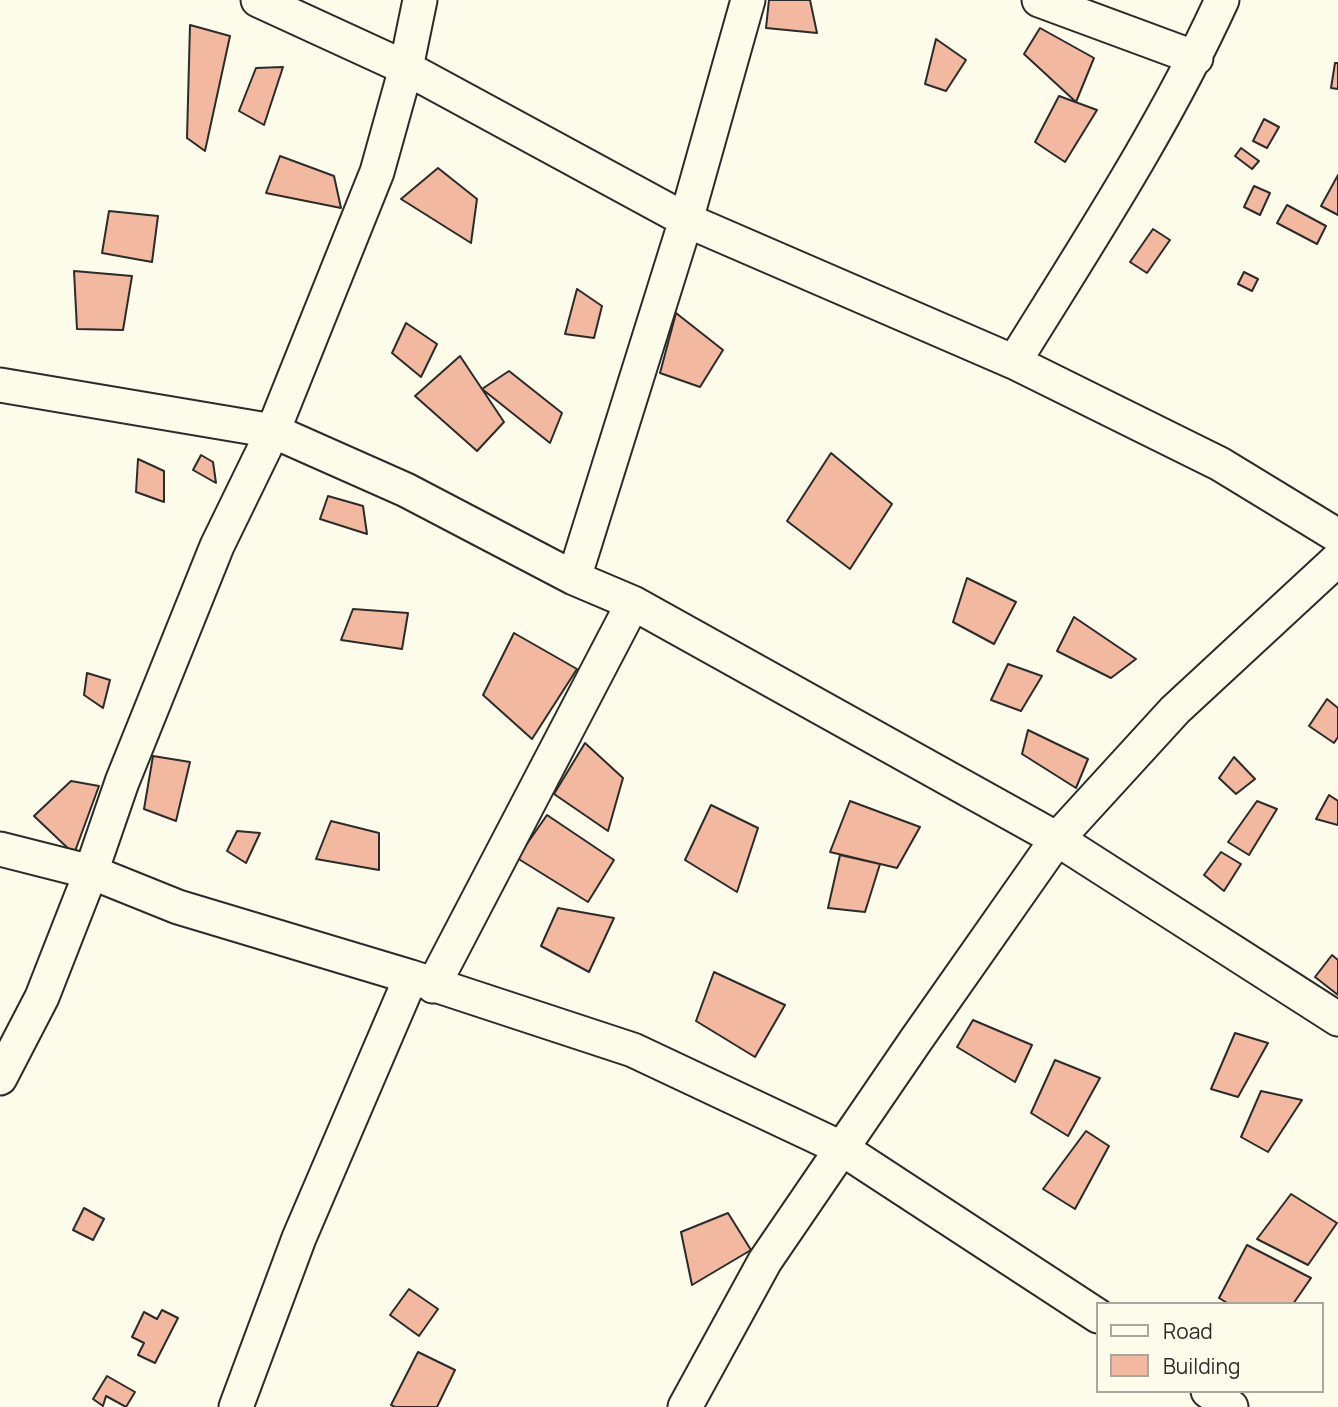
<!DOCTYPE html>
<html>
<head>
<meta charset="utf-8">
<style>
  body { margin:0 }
  #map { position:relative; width:1338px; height:1407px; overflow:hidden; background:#fdfbea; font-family:Manrope,sans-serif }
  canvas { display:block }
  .legend { position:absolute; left:1096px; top:1302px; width:228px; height:91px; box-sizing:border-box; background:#fdfbea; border:2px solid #a9a89e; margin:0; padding:9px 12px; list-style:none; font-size:21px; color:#2b2b2b }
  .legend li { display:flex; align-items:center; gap:14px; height:35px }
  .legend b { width:35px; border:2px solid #a9a89e }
</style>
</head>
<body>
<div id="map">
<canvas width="1338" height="1407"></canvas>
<ul class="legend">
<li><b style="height:9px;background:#fdfbea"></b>Road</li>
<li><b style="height:19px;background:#f2b8a0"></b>Building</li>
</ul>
</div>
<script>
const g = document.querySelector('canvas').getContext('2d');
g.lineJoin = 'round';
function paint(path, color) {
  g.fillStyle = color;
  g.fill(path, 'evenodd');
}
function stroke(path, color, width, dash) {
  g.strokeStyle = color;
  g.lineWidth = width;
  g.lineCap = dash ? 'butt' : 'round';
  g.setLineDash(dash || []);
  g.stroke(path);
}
const building = new Path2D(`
  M769,0h41l7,33 -51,-5z
  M190,25l40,11 -25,115 -18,-13z
  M1040,28l54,30 -18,44 -52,-48z
  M936,39l30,21 -20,31 -21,-7z
  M1335,63h3v26l-7,-1z
  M283,67l-19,58 -25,-14 17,-43z
  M1059,96l38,14 -32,52 -30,-20z
  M1264,119l15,8 -12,21 -14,-7z
  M1241,148l18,13 -7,8 -17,-13z
  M280,156l54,20 7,32 -75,-15z
  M438,168l39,31 -6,44 -70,-44z
  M1338,175v40l-17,-9z
  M1254,186l16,7 -10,22 -16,-8z
  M1287,205l39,21 -9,18 -40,-21z
  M109,211l49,5 -6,46 -50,-9z
  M1153,229l17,11 -23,33 -17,-11z
  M74,271l58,5 -9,54 -46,-1z
  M1244,272l14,7 -6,12 -14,-7z
  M577,289l25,17 -8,32 -29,-4z
  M676,313l47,37 -23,37 -40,-14z
  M406,323l31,21 -16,33 -29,-24z
  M460,356l44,66 -27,29 -62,-55z
  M509,371l53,42 -12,30 -68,-54z
  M831,453l61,51 -42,65 -63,-48z
  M201,455l12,7 3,21 -23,-13z
  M138,459l26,12v31l-28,-10z
  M328,496l35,10 4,28 -47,-15z
  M967,578l49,24 -22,42 -41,-22z
  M353,609l55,4 -6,36 -61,-9z
  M1074,617l62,42 -25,19 -54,-27z
  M514,633l63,36 -45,70 -49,-44z
  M1008,664l34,12 -21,35 -30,-11z
  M87,673l23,7 -7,28 -19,-13z
  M1327,699l11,9v29l-4,6 -25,-17z
  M1028,730l60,29 -12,29 -54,-34z
  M585,743l38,35 -15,53 -54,-37z
  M153,756l37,6 -14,59 -32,-12z
  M1234,757l21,22 -19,15 -17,-16z
  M71,781l28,5 -25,68 -40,-38z
  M1329,795l9,6v24l-22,-6z
  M850,801l70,26 -23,41 -67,-16z
  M1257,801l20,8 -28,46 -21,-13z
  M711,805l47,23 -21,64 -52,-32z
  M547,815l67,45 -26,42 -71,-44z
  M331,821l48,12v37l-63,-11z
  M237,831l23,2 -14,30 -19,-12z
  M1221,852l20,12 -17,27 -20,-16z
  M840,855l40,9 -15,48 -37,-4z
  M558,908l56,10 -25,54 -48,-26z
  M1332,955l6,5v35l-23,-18z
  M714,972l71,33 -30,52 -59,-36z
  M973,1020l59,25 -17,37 -58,-35z
  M1235,1033l33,10 -30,54 -27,-8z
  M1055,1060l45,18 -32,58 -37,-23z
  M1261,1091l41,9 -34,52 -27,-15z
  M1086,1131l23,15 -34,63 -32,-20z
  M1291,1194l46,29 -29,42 -51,-26z
  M84,1208l20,11 -11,21 -20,-10z
  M728,1213l23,37 -59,35 -11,-53z
  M1247,1245l64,33 -18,26h-64l-10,-6z
  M409,1289l29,20 -19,27 -29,-21z
  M162,1310l16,8 -23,45 -17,-8 6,-12 -12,-6 12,-25 13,7z
  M418,1352l37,18 -18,37h-42l-4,-2z
  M107,1376l28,16 -9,15 -20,-11 -3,10 -10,-7z`);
const minor = new Path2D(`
  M258,0l148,68 280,152 328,142
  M420,0l-14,68 -29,104 -104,259 -56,115 -95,236 -31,90 87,35 233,70 222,73 208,98 257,168
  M748,0l-62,220 -112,358 59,25 424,236 281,180
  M1039,0l157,58
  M1222,0c-58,127 -135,244 -208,362l206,102 118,72
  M0,385l273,46 133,59 168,88
  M0,849l91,23 -49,125 -42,81
  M433,986l200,-383
  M1208,1391l23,16
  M236,1407l63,-169 112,-261
  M685,1407l80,-146 151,-221 141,-201 118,-129 163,-151`);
paint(building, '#f2b8a0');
stroke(building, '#2b2b2b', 2);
stroke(minor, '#2b2b2b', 37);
stroke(minor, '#fdfbea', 33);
</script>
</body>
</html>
